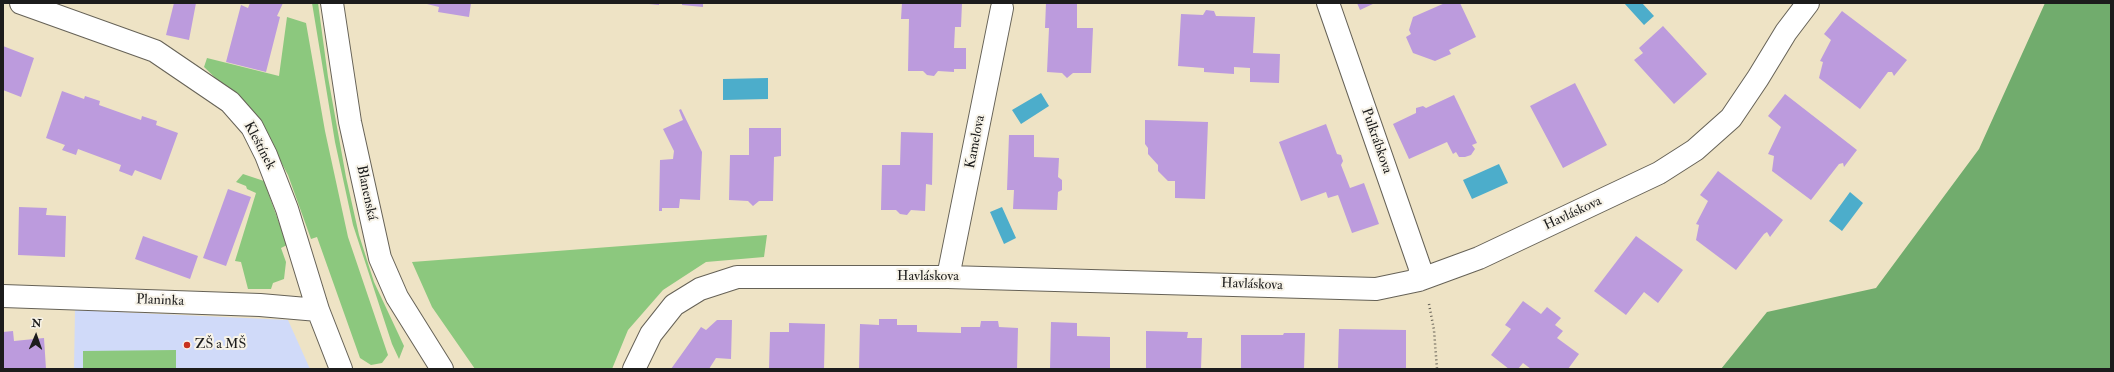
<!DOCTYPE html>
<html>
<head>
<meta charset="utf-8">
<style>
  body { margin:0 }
  #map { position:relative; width:2114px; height:372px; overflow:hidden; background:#eee3c5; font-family:"IM FELL Double Pica",serif }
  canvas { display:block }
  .frame { position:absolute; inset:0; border:4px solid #1c1c1c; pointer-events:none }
  .north { position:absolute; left:16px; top:316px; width:40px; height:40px; -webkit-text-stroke:3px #f7f3e8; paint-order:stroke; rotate:2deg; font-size:11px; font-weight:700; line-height:16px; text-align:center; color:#1c1c1c }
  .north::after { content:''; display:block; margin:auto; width:14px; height:18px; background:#1c1c1c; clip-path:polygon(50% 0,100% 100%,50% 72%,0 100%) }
</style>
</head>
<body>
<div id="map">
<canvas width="2114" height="372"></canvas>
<div class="frame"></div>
<div class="north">N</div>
</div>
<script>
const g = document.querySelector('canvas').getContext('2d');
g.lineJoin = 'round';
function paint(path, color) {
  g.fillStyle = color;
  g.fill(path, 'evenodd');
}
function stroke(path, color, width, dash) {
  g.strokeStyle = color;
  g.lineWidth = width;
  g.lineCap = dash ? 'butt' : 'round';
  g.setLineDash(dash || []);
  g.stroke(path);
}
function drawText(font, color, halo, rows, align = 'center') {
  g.font = font + ' "IM FELL Double Pica",serif';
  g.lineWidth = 4;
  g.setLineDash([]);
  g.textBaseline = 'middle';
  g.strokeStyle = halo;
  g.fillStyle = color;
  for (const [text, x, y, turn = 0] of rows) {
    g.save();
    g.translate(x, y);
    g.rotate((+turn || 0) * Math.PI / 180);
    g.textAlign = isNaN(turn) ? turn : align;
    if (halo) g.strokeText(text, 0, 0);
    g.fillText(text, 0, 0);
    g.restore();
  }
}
const built = new Path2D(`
  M75,310l213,10 22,49h-236z`);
const green = new Path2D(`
  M312,3h6l10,74 18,100 13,58 15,47 30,64 -5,13 -7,-15 -39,-119 -18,-83z
  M287,17l19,6 19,108 23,106 40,118 -6,8 -11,2 -11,-7 -43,-121 -6,2 -23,-64 -31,-57 -53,-51 3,-9 72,18z
  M243,174l21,7 23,64 -6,3 5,14 -2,17 -11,4 -2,6h-23l-7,-27 -6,-1 21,-68 -9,-4 -1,-3 -10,-4z
  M767,235l-3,22 -58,5 -43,28 -35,40 -16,39h-137l-43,-62 -20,-45z
  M176,350v19h-93v-18z`);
const forest = new Path2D(`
  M2045,3h66v366h-390l46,-57 109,-24 103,-139z`);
const water = new Path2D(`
  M1624,3h18l12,13 -10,9z
  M768,78v21l-45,1v-21z
  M1041,93l8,13 -28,18 -9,-14z
  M1499,164l9,19 -36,16 -9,-19z
  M1850,192l13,11 -21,28 -13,-10z
  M1002,207l14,31 -12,6 -14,-32z`);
const building = new Path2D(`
  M174,3h22l-7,37 -23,-5z
  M250,3h33l-6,13 3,1 -14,55 -40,-10 15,-57 7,3z
  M423,3h48l-2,14 -31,-5 1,-5z
  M639,3h20v2z
  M682,3h21v4l-21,-2z
  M902,3h60l-1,24h-6l-1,21h12v21h-12v3l-16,-1 -4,5 -7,-1 -4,-4h-15l1,-52h-8z
  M1046,3h31v25h16l-2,45h-18l-6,5 -5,-5 -15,-1 2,-44h-4z
  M1357,3h18l-15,7z
  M1445,3h15l16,34 -27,13 2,4 -16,7 -22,-8 -7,-16 5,-3 -2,-4 4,-13z
  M1206,10l8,1 2,5 39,1 -2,36 27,1 -1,29 -29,-1v-14l-16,-1v7l-30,-2v-4l-26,-2 3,-52 22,1z
  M1842,11l65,49 -13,16 -2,-4h-4l-28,37 -41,-31 4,-16 -3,-1 11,-21 -7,-6z
  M1663,26l44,48 -33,30 -40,-44 9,-7 -4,-5z
  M3,46l31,12 -13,39 -18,-7z
  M1575,83l32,62 -44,23 -33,-62z
  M62,91l22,8 1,-3 15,5 -1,4 42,15 1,-4 15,5 -1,4 22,8 -17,47 -26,-10 -3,6 -13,-5 2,-6 -43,-16 -2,6 -14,-5 3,-5 -19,-7z
  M1785,94l72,56 -13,17 -1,-4 -4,1 -28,36 -39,-29 2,-15 -6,-2 13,-27 -13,-11z
  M1454,95l23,48 -5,2 3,4 -4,6 -6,2h-6l-3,-5 -3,2 -6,-12 -38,17 -16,-35 23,-11v-5l7,-2 3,2z
  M681,109l21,43 -2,48 -20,-1 -1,9h-17v3h-3l1,-51 13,-1 1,-8 -11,-22 20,-9 -4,-10z
  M1145,120l63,2 -3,77 -30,-1v-17h-7l-10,-10v-6l-10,-11v-6l-3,-4z
  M1326,124l11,30 4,1 2,6 -2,4 9,23 14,-5 15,41 -27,9 -14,-38 -10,3 -2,-6 -25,9 -22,-59z
  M749,128h32v28l-7,1 -1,44h-14l-6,5 -5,-5 -19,-1 1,-45h19z
  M901,132l32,1 -1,52 -6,-1 -1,27 -14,-1 -4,5 -7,-1 -4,-4h-15l1,-45h18z
  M1009,135h25v22l25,1 -1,19 4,3v10l-4,2 -1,18 -44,-1 1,-19h-7z
  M1718,171l65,49 -13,17 -3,-5 -3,2 -28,36 -40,-30 3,-15 -3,-1 12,-23 -8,-6z
  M228,189l23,8 -25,69 -23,-8z
  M19,207l28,1 -1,7 20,1 -1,41 -47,-2z
  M143,236l55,20 -8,23 -55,-20z
  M1636,236l47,34 -25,33 -14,-11 -18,23 -32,-24z
  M1523,301l18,13 6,-7 14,11 -6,7 8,6 -6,7 22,16 -11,15h-37l-8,-6 -5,6h-9l-18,-14 20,-26 -6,-4z
  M879,319h18v6h20v7l44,1v-6h19l1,-6h17l1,6 19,1 -1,41h-158l1,-45 19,1z
  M717,320h15l-1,39 -15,-1 -7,11h-38l30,-42 5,3z
  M1051,322l26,1v13l33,1v32h-60z
  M789,323l36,1 -1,45h-55l1,-37h19z
  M1339,329l67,1v39h-68z
  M13,331l1,10 30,-3 2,31h-43v-37z
  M1146,331l42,1 -1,6h15l-1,31h-55z
  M1284,333h21l-1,36h-63v-34h42z`);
const path = new Path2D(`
  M1429,304l5,26 3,39`);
const minor = new Path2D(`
  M21,3l134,48 75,51 22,25 14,28 21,54 31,101 23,59
  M332,3l18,119 30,136 17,39 45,72
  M1328,3l92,265 -1,12
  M948,277l54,-269
  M3,296l257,9 58,5
  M634,369l17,-35 23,-29 26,-16 37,-12h211l428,12 43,-9 60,-22 180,-85 36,-23 36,-32 27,-40 28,-46 22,-29`);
const markers = [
  [187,345,4,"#c8321e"]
];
const streetNames = [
  ["Pulkrábkova",1376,141,71],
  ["Kamelova",976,142,-79],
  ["Kleštínek",259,146,62],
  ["Blanenská",366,193,78],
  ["Havláskova",1573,214,-25],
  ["Havláskova",928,277],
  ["Havláskova",1252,285,2],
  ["Planinka",160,301,2]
];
const poiNames = [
  ["ZŠ a MŠ",195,345]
];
paint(built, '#d0daf9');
paint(green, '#8cc87e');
paint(forest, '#71ac6d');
paint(water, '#4cadcb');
paint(building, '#bc9bdd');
stroke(minor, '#666257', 24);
stroke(path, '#666257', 2.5, [1, 3]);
stroke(minor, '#fff', 22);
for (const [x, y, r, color] of markers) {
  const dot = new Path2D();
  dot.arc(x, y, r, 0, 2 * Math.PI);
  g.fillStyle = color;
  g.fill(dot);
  stroke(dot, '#f7f3e8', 1.5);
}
drawText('14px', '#1c1c1c', '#f7f3e8', streetNames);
drawText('14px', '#1c1c1c', '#f7f3e8', poiNames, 'left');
</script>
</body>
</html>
